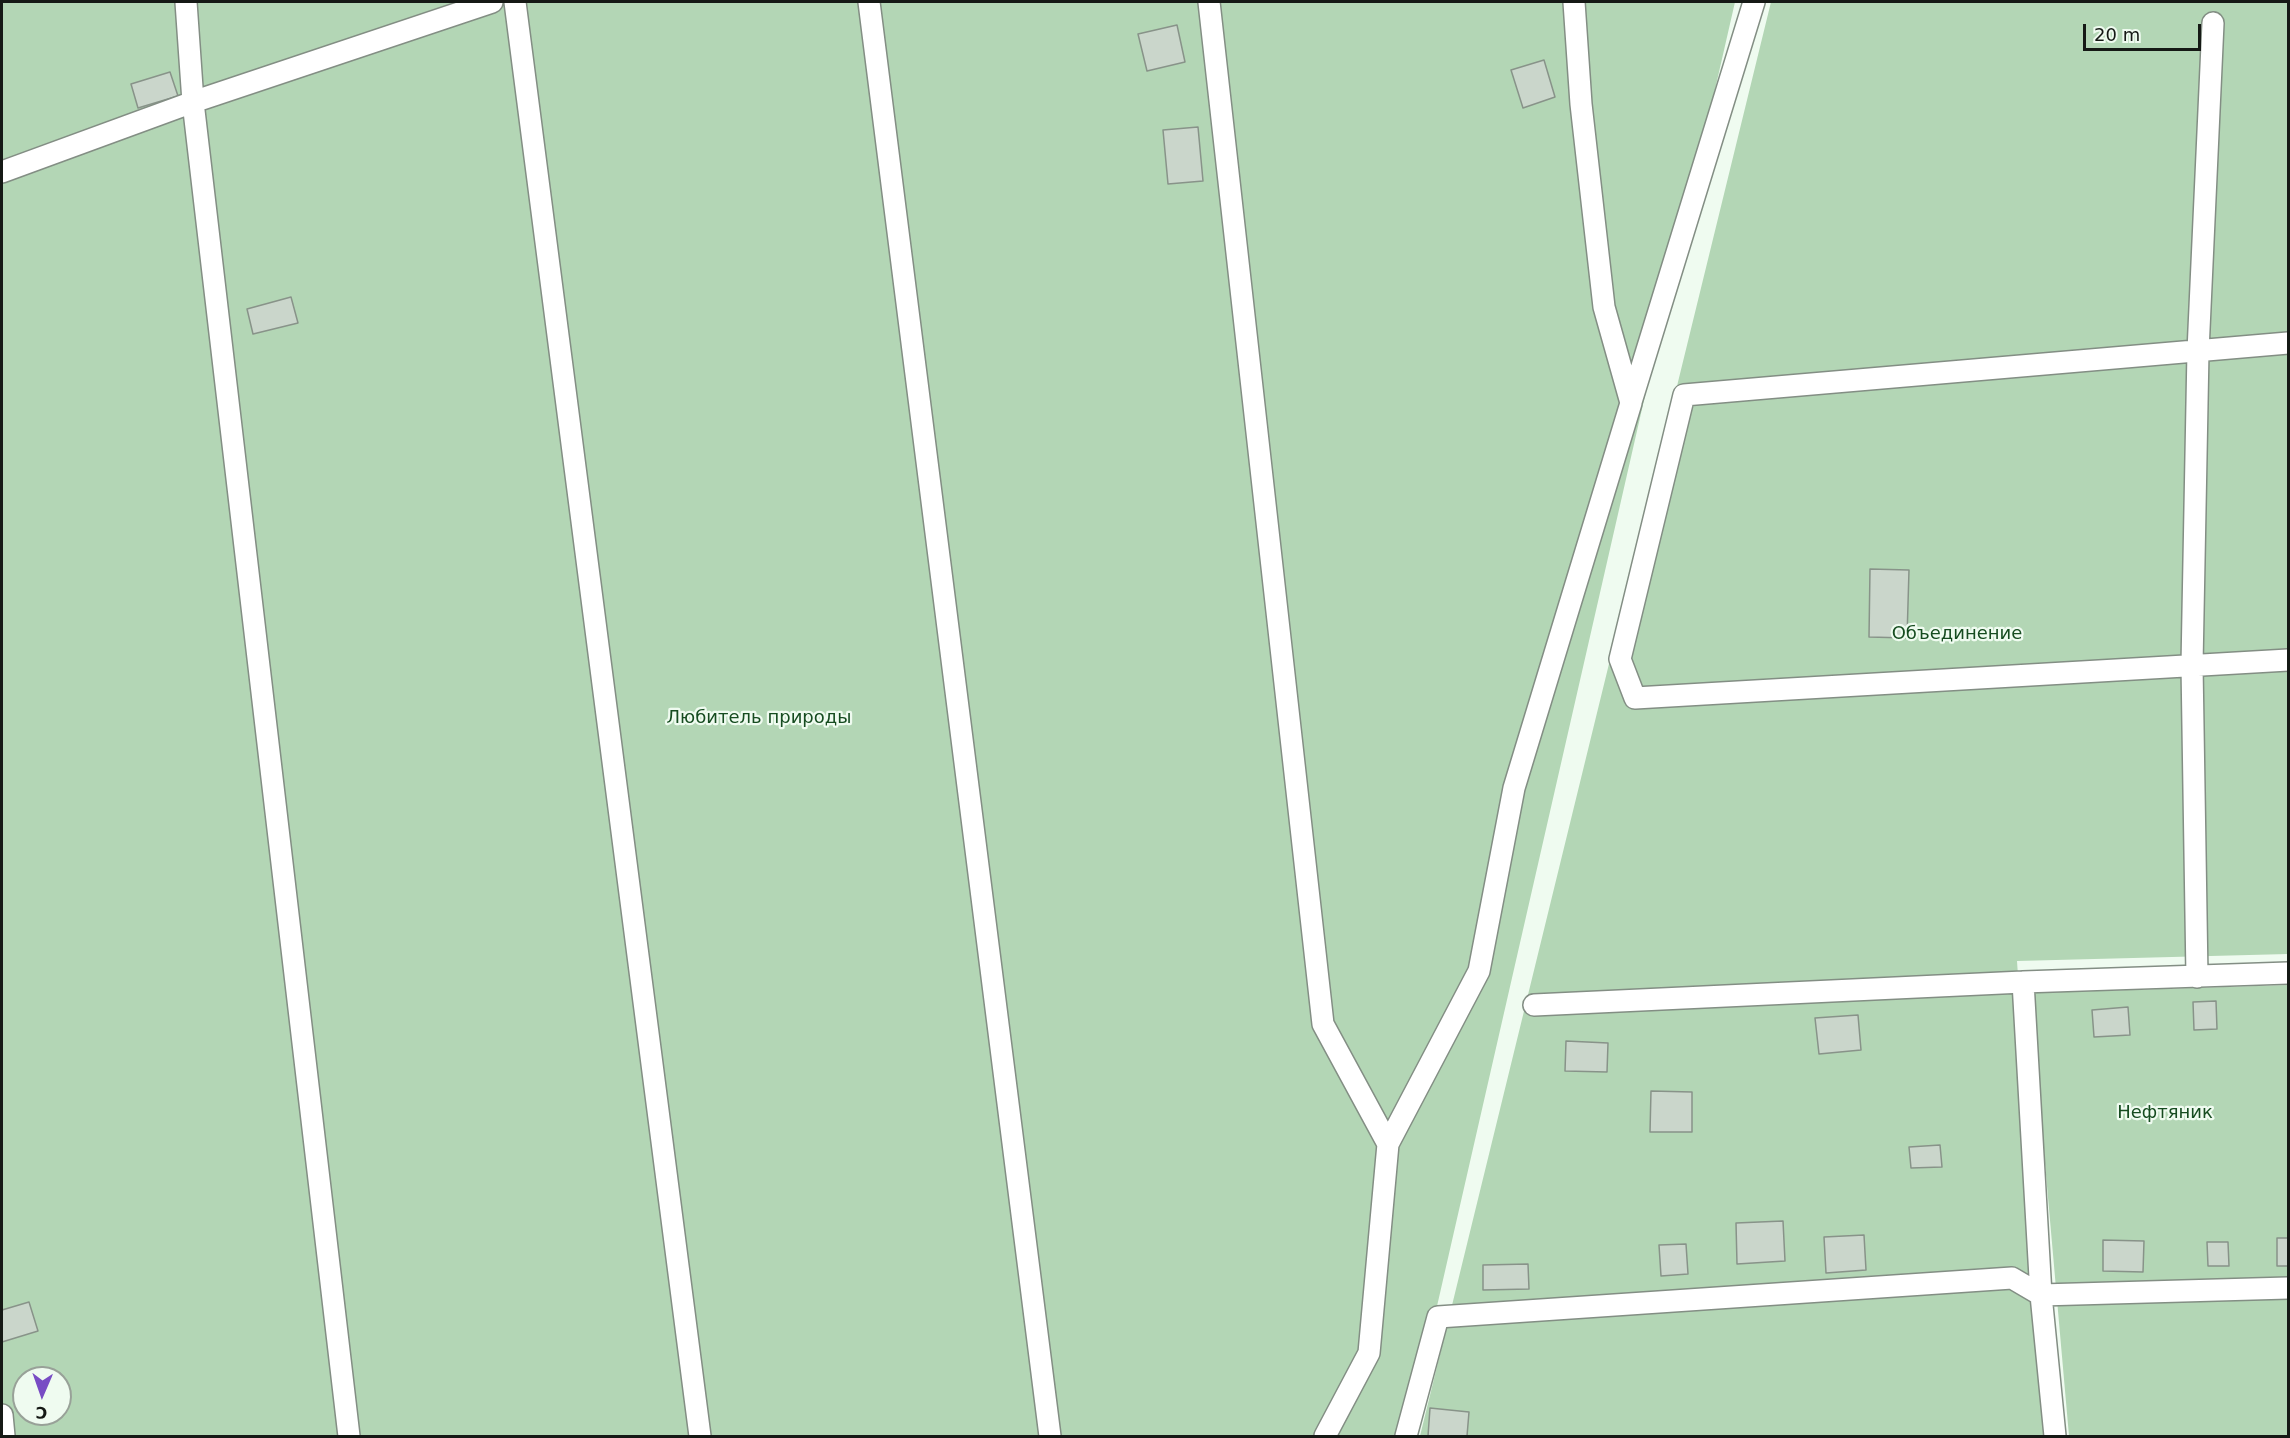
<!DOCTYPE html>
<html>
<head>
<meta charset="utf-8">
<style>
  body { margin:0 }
  #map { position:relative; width:2290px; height:1438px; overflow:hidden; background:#effbf0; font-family:"DejaVu Sans",sans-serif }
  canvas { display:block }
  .frame { position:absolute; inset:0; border:3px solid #151915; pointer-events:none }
  .north { position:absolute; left:12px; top:1366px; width:60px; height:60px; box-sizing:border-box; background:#effbf0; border:2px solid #98a198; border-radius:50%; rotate:182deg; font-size:16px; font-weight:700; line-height:24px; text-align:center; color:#151915 }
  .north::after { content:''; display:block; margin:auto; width:21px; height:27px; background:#784cc4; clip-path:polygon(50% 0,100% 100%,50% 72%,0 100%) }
  .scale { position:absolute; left:2083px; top:24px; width:118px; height:27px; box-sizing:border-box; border:3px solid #151915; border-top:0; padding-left:8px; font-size:18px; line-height:21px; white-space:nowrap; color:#151915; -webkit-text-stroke:4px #effbf0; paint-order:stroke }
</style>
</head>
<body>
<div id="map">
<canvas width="2290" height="1438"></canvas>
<div class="frame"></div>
<div class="north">С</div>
<div class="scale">20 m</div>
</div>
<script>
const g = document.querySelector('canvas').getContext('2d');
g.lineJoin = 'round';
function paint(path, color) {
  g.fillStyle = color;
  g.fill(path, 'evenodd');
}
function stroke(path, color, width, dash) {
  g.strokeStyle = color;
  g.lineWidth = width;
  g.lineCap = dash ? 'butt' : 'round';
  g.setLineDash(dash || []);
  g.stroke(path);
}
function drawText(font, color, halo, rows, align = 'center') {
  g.font = font + ' "DejaVu Sans",sans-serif';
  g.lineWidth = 4.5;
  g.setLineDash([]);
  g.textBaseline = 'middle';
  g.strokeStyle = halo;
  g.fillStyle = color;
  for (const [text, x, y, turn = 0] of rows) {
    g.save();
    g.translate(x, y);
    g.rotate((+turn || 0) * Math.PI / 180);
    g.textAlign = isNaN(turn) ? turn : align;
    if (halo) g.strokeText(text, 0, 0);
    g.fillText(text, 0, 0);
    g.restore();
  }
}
const green = new Path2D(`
  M2,2h1733l-303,1326 -29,108h-1401zM24,1378h36v36h-36z
  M1771,2h517v952l-271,7 32,475h-629z
  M2288,985v451h-219l-39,-443z`);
const building = new Path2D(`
  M1177,25l8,37 -38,9 -9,-37z
  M1544,60l11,37 -32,11 -12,-38z
  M170,72l8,24 -40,12 -7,-24z
  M1198,127l5,54 -35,3 -5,-54z
  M291,297l7,26 -45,11 -6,-25z
  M1870,569l39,1 -2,68 -38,-1z
  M2216,1001l1,28 -23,1 -1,-28z
  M2128,1007l2,28 -36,2 -2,-27z
  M1858,1015l3,35 -42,4 -4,-36z
  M1566,1041l42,2 -1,29 -42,-1z
  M1651,1091l41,1v40h-42z
  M1940,1145l2,22 -31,1 -2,-21z
  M1783,1221l2,40 -48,3 -1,-41z
  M1864,1235l2,35 -40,3 -2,-36z
  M2277,1238h11v28h-11z
  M2103,1240l41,1 -1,31 -40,-1z
  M2207,1242h21l1,24h-21z
  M1686,1244l2,30 -27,2 -2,-31z
  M1528,1264l1,25 -46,1v-25z
  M29,1302l9,29 -36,11v-32z
  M1430,1408l39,4 -2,24h-39z`);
const service = new Path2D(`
  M186,2l7,100 156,1334
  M515,2l185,1434
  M869,2l181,1434
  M1209,2l114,1022 65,120
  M2,172l191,-70 299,-100
  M2288,343l-604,52 -64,264 15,39 653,-38
  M1631,402l123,-400
  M2197,977l-5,-312 6,-314 15,-328
  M2023,982l18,313 14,141
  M1534,1005l489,-23 265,-9
  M2,1415l2,21
  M1325,1436l44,-83 19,-209 91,-173 35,-183 117,-385 -27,-96 -23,-203 -7,-102
  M1406,1436l32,-119 574,-39 29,17 247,-7`);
const parkNames = [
  ["Объединение",1957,634],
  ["Любитель природы",759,718],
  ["Нефтяник",2165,1113]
];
paint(green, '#b3d6b5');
paint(building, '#cad6cb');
stroke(building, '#889389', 1.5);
stroke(service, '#838e84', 24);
stroke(service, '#fff', 21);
drawText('18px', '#164c20', '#effbf0', parkNames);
</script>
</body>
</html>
